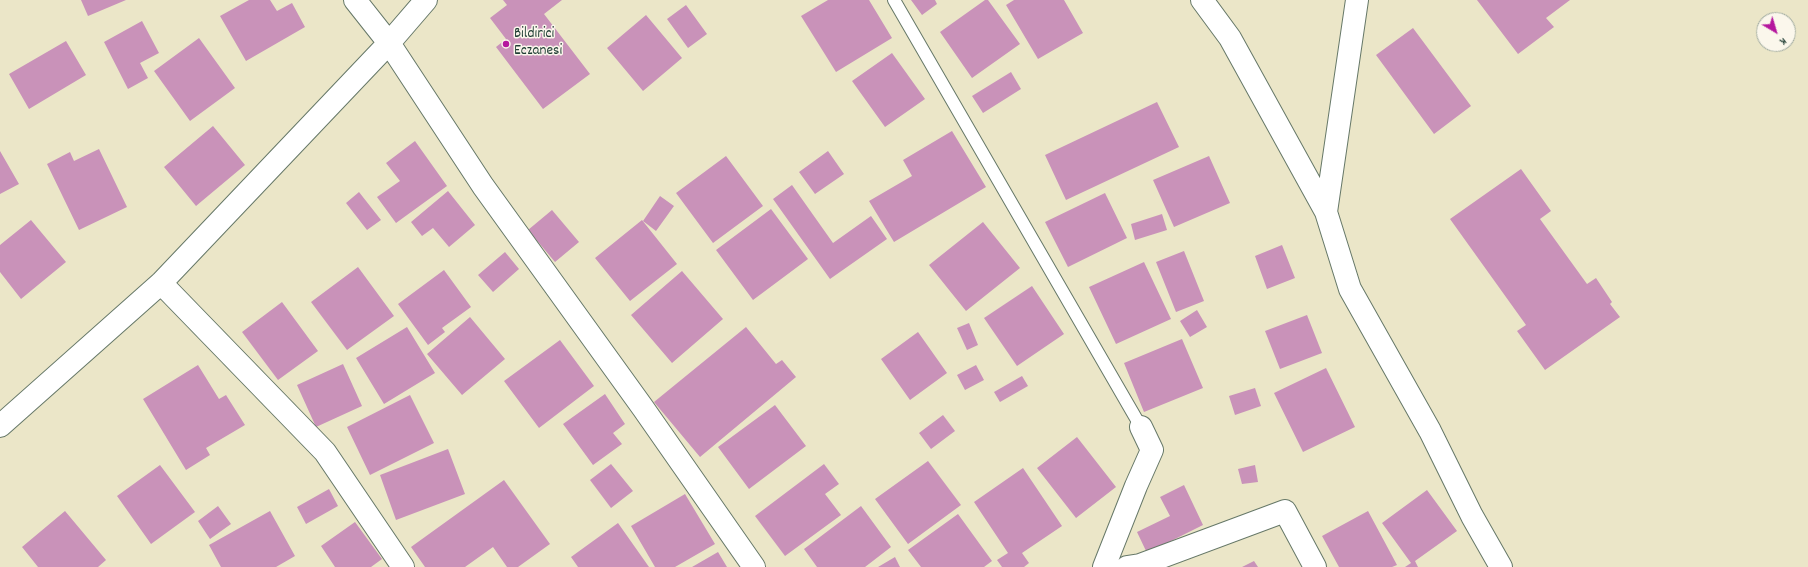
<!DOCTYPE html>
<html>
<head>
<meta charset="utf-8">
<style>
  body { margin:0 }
  #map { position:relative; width:1808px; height:567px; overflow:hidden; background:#ebe6c8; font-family:Dekko,sans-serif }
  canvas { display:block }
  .north { position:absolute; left:1756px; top:12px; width:40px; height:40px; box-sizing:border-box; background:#fbf7ec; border:1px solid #a3ada2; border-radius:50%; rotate:142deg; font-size:11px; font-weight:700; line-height:16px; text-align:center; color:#1f3d34 }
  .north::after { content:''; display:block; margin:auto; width:14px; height:18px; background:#b5179e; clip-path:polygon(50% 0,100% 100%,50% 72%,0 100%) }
</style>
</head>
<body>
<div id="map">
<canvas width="1808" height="567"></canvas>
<div class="north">K</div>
</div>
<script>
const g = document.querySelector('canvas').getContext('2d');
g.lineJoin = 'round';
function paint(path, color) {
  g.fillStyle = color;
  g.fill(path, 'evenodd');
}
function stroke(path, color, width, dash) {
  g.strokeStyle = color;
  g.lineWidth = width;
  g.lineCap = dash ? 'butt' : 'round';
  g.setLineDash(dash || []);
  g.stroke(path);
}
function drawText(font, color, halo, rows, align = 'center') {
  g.font = font + ' Dekko,sans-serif';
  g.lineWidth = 3;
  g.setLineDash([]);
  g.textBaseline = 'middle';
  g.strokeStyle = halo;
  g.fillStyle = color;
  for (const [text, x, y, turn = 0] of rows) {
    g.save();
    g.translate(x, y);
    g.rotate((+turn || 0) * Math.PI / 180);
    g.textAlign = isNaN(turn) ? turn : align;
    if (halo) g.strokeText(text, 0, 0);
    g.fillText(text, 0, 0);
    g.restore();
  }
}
const building = new Path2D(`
  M81,0h45l-38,16z
  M249,0h21l7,11 15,-8 13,24 -59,34 -26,-45z
  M503,0h59l-18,14 46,60 -47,35 -47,-62 10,-8 -16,-21 17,-13z
  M828,0h41l23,38 -56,34 -35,-56z
  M911,0h24l2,4 -15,11z
  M985,0h3l32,44 -48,34 -32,-46z
  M1014,0h50l19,33 -45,26 -32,-54z
  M1477,0h93l-24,18 8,9 -36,27z
  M686,5l21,29 -19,14 -21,-29z
  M646,15l36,43 -39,33 -36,-43z
  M142,21l17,32 -19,10 8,15 -20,11 -24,-47z
  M1413,28l58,78 -37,28 -58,-79z
  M199,38l36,50 -45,33 -36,-50z
  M66,41l20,34 -57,34 -20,-35z
  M892,53l33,46 -40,28 -33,-46z
  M1011,72l10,17 -38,24 -11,-17z
  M1157,102l22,45 -113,53 -21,-45z
  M213,126l32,39 -49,41 -32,-39z
  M952,131l34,56 -92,55 -25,-41 43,-25 -9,-16z
  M415,141l32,45 -51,37 -19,-26 23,-16 -14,-18z
  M99,149l28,58 -48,23 -32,-66 23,-12 4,9z
  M0,151l19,33 -19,10z
  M828,151l16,23 -29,20 -16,-22z
  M726,156l37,50 -50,37 -37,-50z
  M1209,156l21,47 -56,24 -21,-47z
  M1521,169l30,42 -11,8 47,65 9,-6 16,24 -2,2 10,13 -75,53 -28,-39 9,-6 -76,-106z
  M792,185l41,58 38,-27 16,23 -57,40 -57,-80z
  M448,191l27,34 -26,22 -16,-19 -11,8 -11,-14z
  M359,192l22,28 -14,10 -21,-27z
  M1105,193l22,45 -59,29 -23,-45z
  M660,196l14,10 -18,25 -13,-10z
  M771,209l37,50 -55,41 -37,-50z
  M552,210l27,32 -24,20 -27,-32z
  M1162,214l5,16 -32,10 -4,-16z
  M31,220l35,42 -45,37 -21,-27v-27z
  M642,220l35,44 -47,37 -35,-43z
  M983,222l37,46 -54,43 -37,-46z
  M1282,245l13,33 -28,11 -12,-33z
  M1184,251l20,50 -28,11 -20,-50z
  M505,252l14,17 -26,23 -15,-17z
  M1144,262l27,57 -55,25 -27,-57z
  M358,267l36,49 -47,34 -36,-48z
  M444,270l27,37 -29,21 3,4 -17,13 -30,-41z
  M682,271l41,48 -51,44 -41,-48z
  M1032,286l32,48 -47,32 -33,-48z
  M282,302l36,49 -40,29 -36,-48z
  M1197,310l10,17 -17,10 -10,-16z
  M1307,315l15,38 -42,16 -15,-38z
  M470,317l35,42 -43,36 -35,-41z
  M969,323l9,22 -11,5 -10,-22z
  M407,327l28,46 -51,31 -28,-46z
  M746,327l30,37 6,-4 14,17 -96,80 -46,-55z
  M918,332l29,41 -37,27 -29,-41z
  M1182,339l21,49 -59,24 -20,-49z
  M560,340l34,46 -55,42 -35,-47z
  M343,364l19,42 -46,21 -19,-42z
  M198,365l21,34 7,-4 19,30 -39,23 4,7 -24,15 -43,-71z
  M976,365l8,15 -19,10 -8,-15z
  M1326,368l29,59 -52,25 -29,-59z
  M1022,376l6,10 -28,16 -6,-10z
  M1255,388l6,18 -26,9 -6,-19z
  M605,394l20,30 -12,9 9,11 -29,21 -30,-41z
  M410,395l24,48 -64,32 -23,-48z
  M775,405l31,41 -57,43 -31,-42z
  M943,415l12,16 -24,18 -12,-16z
  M1077,437l39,50 -40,31 -39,-50z
  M448,449l17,45 -69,26 -16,-45z
  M928,461l33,44 -53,39 -33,-45z
  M611,464l22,27 -22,17 -21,-28z
  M824,464l15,20 -14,10 16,21 -56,41 -30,-40z
  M160,465l35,47 -44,32 -34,-48z
  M1255,465l3,17 -16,2 -4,-15z
  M1023,468l39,58 -40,27 7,10 -5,4h-22l-5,-7 11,-7 -34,-51z
  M504,480l46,64 -32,23h-11l-14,-20 -28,20h-40l-14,-20z
  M1184,485l19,40 -56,28 -10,-21 33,-16 -10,-19z
  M329,489l9,17 -32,18 -9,-17z
  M1427,490l30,41 -42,30 3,6h-13l6,-4 -29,-40z
  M685,494l30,50 -40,23h-20l-24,-41z
  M218,506l13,18 -21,15 -12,-18z
  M861,506l30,41 -26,20h-48l-13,-18z
  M65,511l41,49 -8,7h-60l-16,-20z
  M270,511l25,45 -19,11h-55l-12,-22z
  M1368,511l29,54 -5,2h-53l-17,-31z
  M958,514l34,47 -8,6h-63l-13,-17z
  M355,522l27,37 -11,8h-36l-14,-21z
  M618,523l31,44h-71l-7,-10z
  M718,552l9,15h-35z
  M895,557l5,10h-22z
  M1254,561l4,6h-16z`);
const lane = new Path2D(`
  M894,0l247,427`);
const street = new Path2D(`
  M355,0l34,43 94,143 160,222 111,159
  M1202,0l28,38 96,174
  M1357,0l-31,212 24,77 80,142 42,85 29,51
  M161,283l164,169 78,115
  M0,426l161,-143 228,-240 37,-43
  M1104,567l32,-81 16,-36 -11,-23
  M1127,567l13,-2 145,-54 30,56`);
const markers = [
  [506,44,4,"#b5179e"]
];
const poiNames = [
  ["Bildirici",514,35],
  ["Eczanesi",514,52]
];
paint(building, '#c992b9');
stroke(lane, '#667868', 14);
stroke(street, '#667868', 24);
stroke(lane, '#fff', 12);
stroke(street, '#fff', 22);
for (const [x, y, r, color] of markers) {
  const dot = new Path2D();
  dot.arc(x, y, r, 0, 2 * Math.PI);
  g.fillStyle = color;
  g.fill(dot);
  stroke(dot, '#fbf7ec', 1.5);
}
drawText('15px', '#1f3d34', '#fbf7ec', poiNames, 'left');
</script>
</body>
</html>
